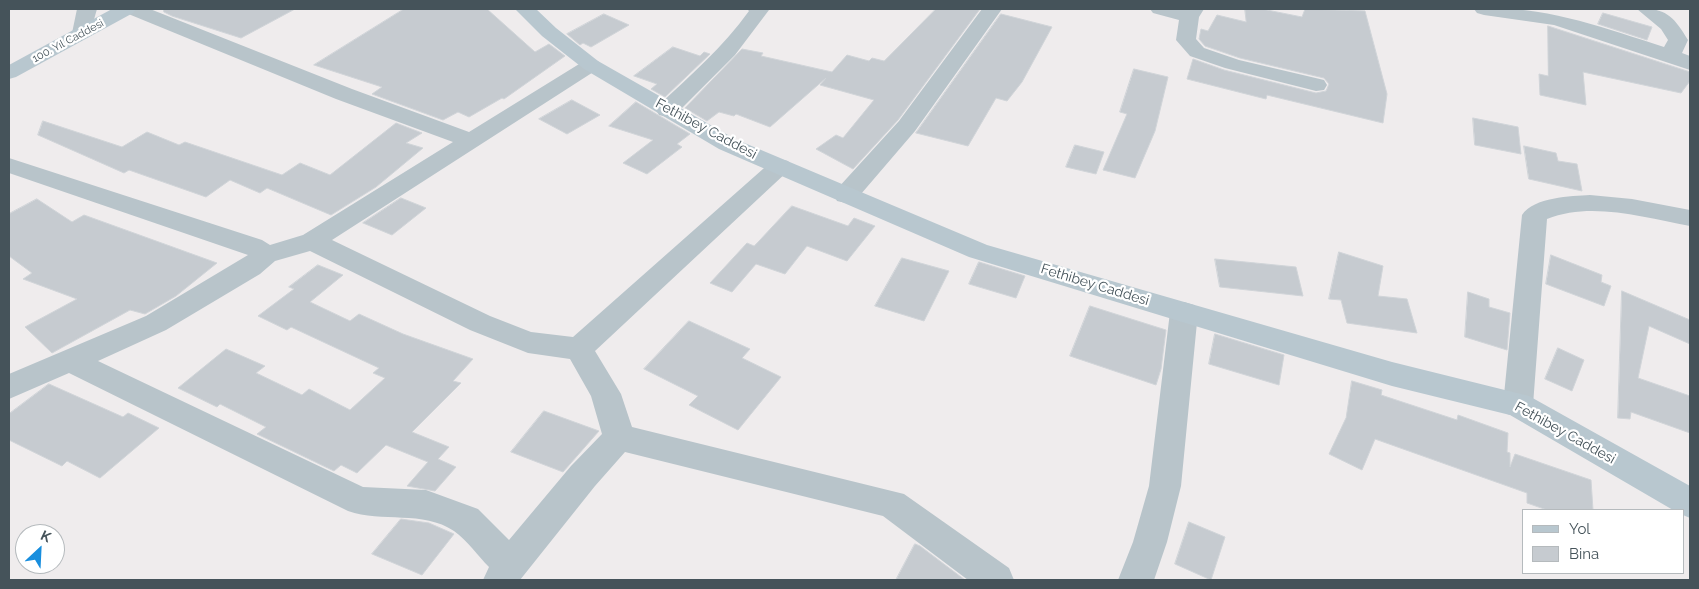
<!DOCTYPE html>
<html>
<head>
<meta charset="utf-8">
<style>
  body { margin:0 }
  #map { position:relative; width:1699px; height:589px; overflow:hidden; background:#efeced; font-family:Raleway,sans-serif }
  canvas { display:block }
  .frame { position:absolute; inset:0; border:10px solid #45535a; pointer-events:none }
  .legend { position:absolute; left:1522px; top:509px; width:162px; height:65px; box-sizing:border-box; background:#fff; border:1px solid #b5babd; margin:0; padding:6px 9px; list-style:none; font-size:15px; color:#45535a }
  .legend li { display:flex; align-items:center; gap:10px; height:25px }
  .legend b { width:25px; border:1px solid #b5babd }
  .north { position:absolute; left:15px; top:524px; width:50px; height:50px; box-sizing:border-box; background:#fff; border:1px solid #b5babd; border-radius:50%; rotate:25deg; font-size:14px; font-weight:700; line-height:20px; text-align:center; color:#45535a }
  .north::after { content:''; display:block; margin:auto; width:18px; height:22px; background:#188ede; clip-path:polygon(50% 0,100% 100%,50% 72%,0 100%) }
</style>
</head>
<body>
<div id="map">
<canvas width="1699" height="589"></canvas>
<div class="frame"></div>
<ul class="legend">
<li><b style="height:6px;background:#b8c7cf"></b>Yol</li>
<li><b style="height:14px;background:#c6cbd0"></b>Bina</li>
</ul>
<div class="north">K</div>
</div>
<script>
const g = document.querySelector('canvas').getContext('2d');
g.lineJoin = 'round';
function paint(path, color) {
  g.fillStyle = color;
  g.fill(path, 'evenodd');
}
function stroke(path, color, width, dash) {
  g.strokeStyle = color;
  g.lineWidth = width;
  g.lineCap = dash ? 'butt' : 'round';
  g.setLineDash(dash || []);
  g.stroke(path);
}
function drawText(font, color, halo, rows, align = 'center') {
  g.font = font + ' Raleway,sans-serif';
  g.lineWidth = 4.5;
  g.setLineDash([]);
  g.textBaseline = 'middle';
  g.strokeStyle = halo;
  g.fillStyle = color;
  for (const [text, x, y, turn = 0] of rows) {
    g.save();
    g.translate(x, y);
    g.rotate((+turn || 0) * Math.PI / 180);
    g.textAlign = isNaN(turn) ? turn : align;
    if (halo) g.strokeText(text, 0, 0);
    g.fillText(text, 0, 0);
    g.restore();
  }
}
const building = new Path2D(`
  M164,9h131l-54,29 -69,-22 -8,-4z
  M404,9h83l48,43 14,-8 16,12 -61,43 -2,-1 -33,19 -11,-5 -15,8 -71,-26 10,-7 -68,-22z
  M936,9h44l-82,111 -45,49 -37,-20 20,-14 7,3 31,-38 -54,-15 6,-7 -56,49 -34,-13 -2,2 -15,-4 -12,9 -22,-13 57,-59 21,4 -2,3 71,16 15,-17 22,6 3,-3 12,3z
  M1245,9h17l40,8 3,-8 60,2 22,83 -4,29 -116,-28 -1,4 -79,-20 6,-20 31,11 92,23 10,-2 3,-7 -5,-6 -84,-20 -35,-12 -6,-7 2,-10 7,2 9,-16 29,7z
  M1603,13l49,14 -5,13 -49,-16z
  M604,14l25,11 -38,22 -8,-4 -3,2 -13,-11z
  M1001,14l51,13 -30,55 -15,19 -11,-3 -28,48 -52,-13z
  M1548,26l142,46v9l-9,12 -98,-21 3,33 -46,-10 -1,-21 9,2z
  M673,47l27,9 4,-4 6,2 -45,43 -14,-8 6,-5 -23,-8z
  M1134,69l34,8 -13,54 -20,47 -32,-8 24,-56 -7,-2z
  M572,100l28,15 -33,19 -28,-15z
  M636,102l54,32 -13,10 5,3 -35,27 -24,-11 30,-23 -44,-14z
  M1473,118l45,9 3,27 -46,-9z
  M43,121l79,26 25,-15 32,13 6,-3 97,33 18,-12 30,12 66,-52 26,10 -16,10 17,5 -47,39 -45,28 -64,-27 -7,5 -30,-13 -24,17 -77,-27 -5,3 -86,-38z
  M1075,145l29,7 -8,22 -30,-7z
  M1524,146l32,7 2,8 19,3 5,27 -53,-12z
  M401,198l25,10 -34,27 -29,-12z
  M37,199l35,23 12,-7 133,48 -41,33 -31,18 -15,-4 -78,43 -27,-26 52,-28 -54,-20 9,-6 -23,-17v-42z
  M792,206l56,20 6,-8 21,8 -28,35 -40,-15 -22,28 -29,-10 -24,28 -22,-9 37,-40 7,3z
  M1339,252l44,14 -5,30 29,3 10,34 -70,-10 -6,-23 -12,-1z
  M1551,255l51,20 -1,7 10,4 -7,20 -58,-22z
  M902,258l47,13 -25,50 -49,-15z
  M1215,259l81,8 7,29 -83,-9z
  M979,262l46,14 -9,22 -47,-14z
  M318,265l25,10 -33,27 40,19 9,-7 44,20 70,25 -20,22 8,2 -49,49 37,15 -11,12 18,8 -21,24 -28,-5 21,-24 -42,-17 -29,28 -16,-8 -7,6 -77,-37 9,-7 -46,-23 -3,3 -39,-19 48,-39 39,17 -9,7 46,22 7,-6 41,21 35,-32 -12,-5 6,-5 -88,-41 -4,3 -29,-14 36,-27 -5,-2z
  M1622,291l68,29v24l-41,-18 -11,52 52,18v37l-59,-21 -1,7 -12,-1z
  M1468,292l21,7v8l21,6 -3,37 -42,-13z
  M1090,306l76,24 -5,39 -5,16 -86,-29z
  M689,321l61,28 -8,9 39,19 -43,53 -49,-25 9,-9 -54,-27z
  M1215,334l69,21 -5,30 -70,-21z
  M1558,348l26,12 -12,31 -27,-12z
  M1352,381l30,9 -1,5 76,25 1,-5 50,18 -1,19 3,1v14l5,-13 76,26 2,30h-46l-20,-7v-10l-152,-54 -13,31 -33,-16 17,-36z
  M49,384l74,33 5,-4 31,15 -59,50 -33,-17 -5,5 -53,-26v-26z
  M544,411l55,20 -36,41 -52,-20z
  M401,519l28,4 25,11 -32,41 -50,-21z
  M1189,522l36,15 -14,43 -36,-16z
  M915,544l5,2 45,34h-69z`);
const street = new Path2D(`
  M77,9h20l-8,28 -7,2 -7,-2 -3,-4z
  M123,9h27l202,80 117,43 115,-71 7,-2 7,2 3,4 -3,4 -266,171 158,76 41,16 42,5 199,-176 8,-2 8,2 4,5 -4,5 -193,180 26,43 11,33 272,67 105,74 5,12h-46l-85,-64 -258,-64 -30,34 -75,94h-37l6,-13c-11,-11 -22,-27 -35,-36 -31,-21 -72,-8 -106,-20l-279,-138 -60,26v-25l137,-58 102,-61 -239,-82v-15l253,82 8,5 33,-10 150,-93 -117,-43 -210,-86zM310,251l160,79 58,23 42,6 21,37 11,38 -31,32 -62,74 -31,-31 -52,-19 -63,-3 -265,-126 68,-31 94,-56 15,-13z
  M747,9l22,1 -34,45 -60,60 -8,2 -8,-2 -3,-5 3,-5c32,-30 64,-58 90,-94z
  M982,9h20l-87,122 -60,70 -9,2 -9,-2 -3,-6 3,-6 62,-68z
  M1150,9h54l-5,8 -3,22 8,9 35,12 85,20 3,5 -3,5 -8,1 -91,-23 -35,-12 -14,-16 3,-20 -26,-7z
  M1474,9c67,-5 127,18 190,38l4,-7 -7,-11 -24,-20c29,-2 37,8 51,31l-6,13 8,3v14l-136,-45 -70,-10 -7,-2z
  M1590,195l42,4 58,11v16c-45,-8 -98,-25 -143,-7l-14,186 -4,9 -11,3 -11,-3 -4,-9 19,-190c12,-18 49,-19 68,-20z
  M1184,302l10,3 4,7 -17,174 -14,56 -13,38h-36l15,-38 16,-56 21,-174 4,-7z`);
const secondary = new Path2D(`
  M112,9h24l-3,4 -117,64 -7,2v-14z
  M515,9h21l20,19 42,33 137,78 252,106 405,117 137,34 161,90v32l-7,-3v-5h-10l-163,-95 -118,-29 -423,-129 -250,-108 -135,-80 -42,-33z`);
const farStreetnames = [
  ["100. Yıl Caddesi",68,41,-28]
];
const streetNames = [
  ["Fethibey Caddesi",706,129,28],
  ["Fethibey Caddesi",1095,285,17],
  ["Fethibey Caddesi",1565,433,29]
];
paint(building, '#c6cbd0');
stroke(building, '#d0d4d8', 1);
paint(street, '#b8c4ca');
paint(secondary, '#b8c7cf');
drawText('11px', '#45535a', '#fff', farStreetnames);
drawText('14px', '#45535a', '#fff', streetNames);
</script>
</body>
</html>
